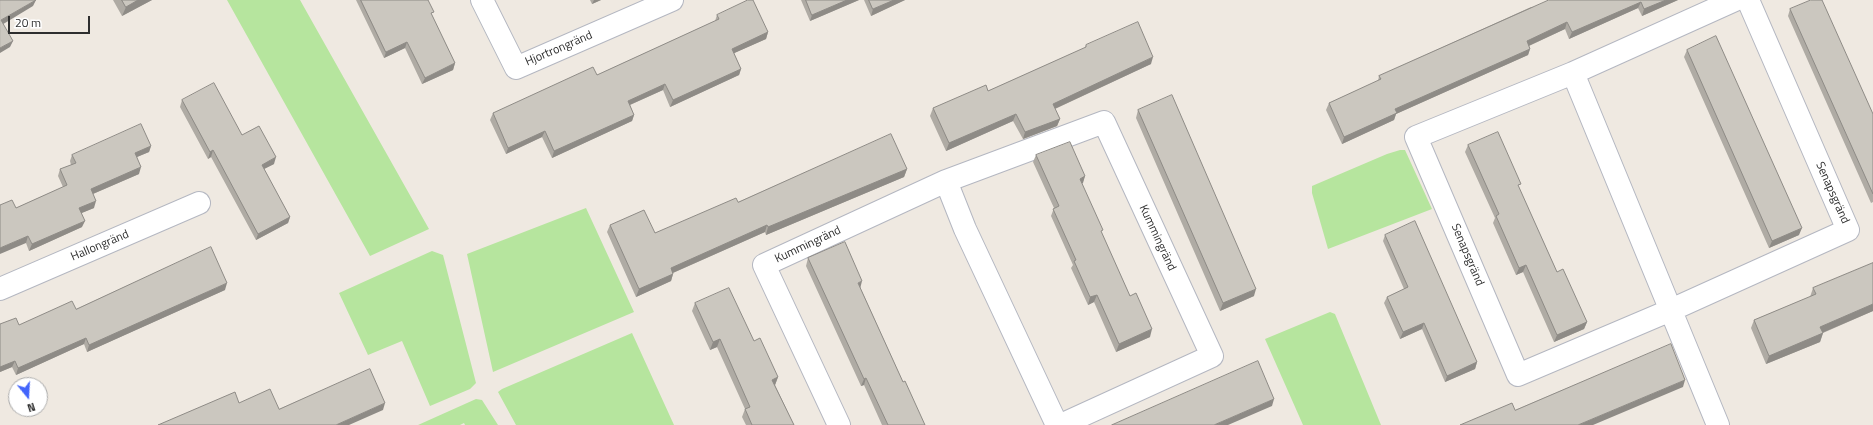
<!DOCTYPE html>
<html>
<head>
<meta charset="utf-8">
<style>
  body { margin:0 }
  #map { position:relative; width:1873px; height:425px; overflow:hidden; background:#efe9e1; font-family:"Titillium Web",sans-serif }
  canvas { display:block }
  .north { position:absolute; left:8px; top:377px; width:40px; height:40px; box-sizing:border-box; background:#fff; border:1px solid #ababab; border-radius:50%; rotate:162deg; font-size:11px; font-weight:700; line-height:16px; text-align:center; color:#2e2e2e }
  .north::after { content:''; display:block; margin:auto; width:14px; height:18px; background:#4264fb; clip-path:polygon(50% 0,100% 100%,50% 72%,0 100%) }
  .scale { position:absolute; left:8px; top:16px; width:82px; height:18px; box-sizing:border-box; border:2px solid #2e2e2e; border-top:0; padding-left:5px; font-size:12px; line-height:14px; white-space:nowrap; color:#2e2e2e; -webkit-text-stroke:3px #fff; paint-order:stroke }
</style>
</head>
<body>
<div id="map">
<canvas width="1873" height="425"></canvas>
<div class="north">N</div>
<div class="scale">20 m</div>
</div>
<script>
const g = document.querySelector('canvas').getContext('2d');
g.lineJoin = 'round';
function paint(path, color) {
  g.fillStyle = color;
  g.fill(path, 'evenodd');
}
function stroke(path, color, width, dash) {
  g.strokeStyle = color;
  g.lineWidth = width;
  g.lineCap = dash ? 'butt' : 'round';
  g.setLineDash(dash || []);
  g.stroke(path);
}
function drawText(font, color, halo, rows, align = 'center') {
  g.font = font + ' "Titillium Web",sans-serif';
  g.lineWidth = 3;
  g.setLineDash([]);
  g.textBaseline = 'middle';
  g.strokeStyle = halo;
  g.fillStyle = color;
  for (const [text, x, y, turn = 0] of rows) {
    g.save();
    g.translate(x, y);
    g.rotate((+turn || 0) * Math.PI / 180);
    g.textAlign = isNaN(turn) ? turn : align;
    if (halo) g.strokeText(text, 0, 0);
    g.fillText(text, 0, 0);
    g.restore();
  }
}
const green = new Path2D(`
  M227,0h73l129,229 -59,27z
  M1400,150h5l27,59 -104,40 -16,-56v-7l75,-32z
  M586,208l48,104 -141,60 -26,-118z
  M432,251l11,4 33,128 -6,6 -40,17 -28,-65 -34,14 -29,-62z
  M1330,312l5,2 46,111h-78l-38,-86z
  M632,333l42,92h-158l-18,-33 4,-3z
  M476,399l6,1 16,25h-33l-1,-2 -4,2h-42z`);
const minor = new Path2D(`
  M482,0l34,68 156,-68
  M1573,73l162,-73
  M946,181l19,48 92,196
  M0,289l199,-86
  M839,425l-75,-160 182,-84 158,-59 108,234 -151,69
  M1718,425l-145,-352 -157,64 102,238 153,-65 177,-80 -100,-230`);
const wall = new Path2D(`
  M113,0h39l-30,16z
  M356,0h72l4,16 23,47 -2,7 -31,14 -17,-36 -21,10z
  M590,0h11l-9,4z
  M801,0h58l-49,21z
  M864,0h41l-34,16z
  M1678,0l-36,16 -4,-8 -69,31 -4,-10 -36,17 1,3 -2,6 -132,59 -2,6 -52,24 -16,-34 3,-7 49,-22 1,-5 152,-69z
  M1790,9l83,105v88l-2,1 -83,-187z
  M717,15l51,17 -2,7 -32,14 7,16 -2,6 -69,32 -7,-17 -33,15 4,10 -2,6 -80,37 -10,-21 -36,17 -16,-34 3,-7 104,-38 118,-54z
  M1086,45l65,19 -96,45 5,10 -3,7 -34,13 -10,-18 -67,30 -16,-35 3,-8 55,-17 97,-43z
  M1687,50l112,185 -30,13 -85,-191z
  M182,100l60,35 32,29 -10,5 26,48 -2,6 -32,17 -45,-83 -3,2 -28,-52z
  M1138,110l116,186 -34,15 -84,-193z
  M1468,145l51,43 38,84 30,50 -3,7 -30,13 -31,-70 -7,3 -23,-52 2,-5 -30,-66z
  M151,146l-2,6 -12,5 2,17 -46,20 1,14 -13,5 1,14 -53,24 -3,-8 -10,-35 47,-21 -5,-11 2,-7 11,-4 -1,-4 2,-6z
  M1036,155l49,21 -3,8 20,50 28,62 20,41 -34,15 -22,-50 -6,3 -17,-37 2,-3 -22,-49 3,-8 -21,-46z
  M907,169l-3,8 -138,58 -1,-3 -92,41v1l-2,7 -35,16 -29,-65 3,-7 45,8 83,-31z
  M1385,235l92,127 -2,7 -30,13 -23,-53 -22,10 -16,-36 3,-6 17,-8 -21,-48z
  M808,258l52,29 43,95 22,43h-43l-18,-40 -3,1 -55,-120z
  M1873,263v48l-50,22 -3,9 -54,22 -15,-36 3,-8 56,-23 3,-9z
  M225,290l-138,62 -3,-8 -68,31 -4,-8 -12,5v-48l19,1 57,-16z
  M695,303l59,38 24,36 -3,8 19,40h-48l-4,-8 3,-8 -28,-62 -7,3 -18,-39z`);
const shadedWall = new Path2D(`
  M36,0l-3,6 -33,20 1,-6z
  M138,0h14l-30,16 4,-9z
  M594,0h7l-9,4z
  M847,0h12l-49,21 2,-6z
  M894,0h11l-34,16 2,-7z
  M1666,0h12l-36,16 2,-7z
  M1641,2l-3,6 -69,31 3,-7z
  M1567,22l-2,7 -41,19 3,-7z
  M768,32l-2,7 -36,16 2,-6z
  M13,41l-3,6 -10,6v-5z
  M407,42l-2,6 -21,10 2,-6z
  M1530,49l-2,6 -132,59 -2,6 -52,24 2,-7 51,-28z
  M1153,57l-2,7 -101,47 3,-7z
  M455,63l-2,7 -31,14 3,-6z
  M741,69l-2,6 -69,32 3,-7z
  M665,84l-2,6 -38,17 3,-6z
  M1016,114l-3,7 -67,30 3,-8z
  M634,115l-2,6 -80,37 2,-7z
  M1060,119l-3,7 -34,13 2,-7z
  M545,131l-3,6 -36,17 2,-6z
  M151,146l-2,6 -17,7 3,-6z
  M213,150l-2,7 -3,2 2,-7z
  M276,157l-2,7 -14,7 2,-6z
  M141,167l-2,7 -51,22 3,-7z
  M907,169l-3,8 -138,58 2,-8z
  M1085,176l-2,7 -6,3 3,-7z
  M96,201l-2,7 -17,7 2,-7z
  M290,217l-2,6 -32,17 2,-6z
  M85,221l-3,6 -53,24 3,-7z
  M767,225l-2,7 -97,43 3,-7z
  M1802,228l-3,7 -30,13 3,-7z
  M28,236l-2,7 -26,11v-6z
  M1526,265l-3,7 -7,3 3,-7z
  M673,274l-2,7 -35,16 3,-8z
  M862,281l-2,8 -2,-6z
  M227,283l-2,7 -138,62 2,-7z
  M1256,289l-2,7 -34,15 3,-8z
  M1097,295l-3,7 -6,3 2,-8z
  M1873,304v7l-56,24 3,-8z
  M1587,322l-3,7 -30,13 3,-7z
  M1424,323l-2,6 -22,10 3,-7z
  M1152,329l-2,8 -34,15 3,-8z
  M1823,333l-3,9 -54,22 3,-8z
  M86,338l-2,6 -68,31 2,-7z
  M720,339l-3,8 -7,3 3,-8z
  M15,361l-3,6 -12,5v-5z
  M1477,362l-2,7 -30,13 2,-6z
  M778,377l-3,8 -5,2 2,-7z
  M866,378l-2,7 -3,1 3,-7z
  M1685,380l-2,7 -90,38h-15z
  M1274,399l-2,7 -44,19h-14z
  M385,403l-2,7 -34,15h-13z`);
const building = new Path2D(`
  M0,0h36l-35,20 12,21 -13,7z
  M122,0h16l-12,7z
  M361,0h67l6,12 -3,1 24,50 -30,15 -18,-36 -21,10z
  M748,0h5l15,32 -36,17 9,20 -68,31 -8,-16 -37,17 6,14 -80,36 -9,-20 -37,17 -15,-35 100,-46 4,8 122,-56 -2,-4z
  M806,0h41l-35,15z
  M869,0h25l-21,9z
  M1549,0h117l-22,9 -3,-7 -69,30 -5,-10 -40,19 3,8 -135,60 2,4 -53,24 -15,-34 52,-24 -2,-3z
  M1811,0h11l51,114v80l-83,-185z
  M1138,22l15,35 -100,47 7,15 -35,13 -9,-18 -67,29 -16,-35 53,-23 2,6 98,-44v-2z
  M1716,36l86,192 -30,13 -85,-191z
  M214,83l28,52 17,-9 17,31 -14,8 28,52 -32,17 -45,-84 -3,2 -28,-52z
  M1172,95l84,194 -33,14 -85,-193z
  M141,124l10,22 -16,7 6,14 -50,22 5,12 -17,7 6,13 -53,23 -4,-8 -28,12v-43l12,-5 4,8 51,-23 -7,-16 16,-6 -4,-8z
  M1498,132l23,52 -3,1 39,87 6,-3 24,53 -30,13 -31,-70 -7,3 -23,-52 3,-2 -31,-69z
  M891,134l16,35 -139,58 -1,-2 -96,43 2,6 -34,15 -29,-64 34,-15 11,23 81,-35 2,4z
  M1070,142l15,34 -5,3 23,51 -2,1 29,65 6,-3 16,36 -33,15 -22,-49 -7,2 -16,-36 2,-1 -23,-51 6,-3 -23,-51z
  M1415,221l62,141 -30,14 -23,-53 -21,9 -16,-35 21,-10 -23,-52z
  M845,242l17,39 -4,2 45,99 2,-1 20,44h-37l-22,-47 -2,1 -56,-121z
  M211,247l16,36 -138,62 -3,-7 -68,30 -3,-7 -15,6v-43l16,-6 3,7 53,-24 4,8z
  M1873,263v41l-53,23 3,6 -54,23 -15,-36 62,-26 -3,-6z
  M729,288l25,53 6,-3 18,39 -6,3 22,45h-42l-7,-16 5,-2 -30,-68 -7,3 -18,-39z
  M1671,344l14,36 -107,45h-118l52,-22 3,7z
  M1258,361l16,38 -60,26h-102z
  M370,369l15,34 -49,22h-178l77,-33 4,11 31,-14 9,20z`);
const streetNames = [
  ["Hjortrongränd",559,49,-23],
  ["Senapsgränd",1832,193,66],
  ["Kummingränd",1157,238,65],
  ["Kummingränd",808,245,-25],
  ["Hallongränd",100,246,-23],
  ["Senapsgränd",1467,255,67]
];
paint(green, '#b6e59e');
stroke(minor, '#b4b7c1', 24);
stroke(minor, '#fff', 22);
paint(wall, '#afaba4');
paint(shadedWall, '#8e8b86');
paint(building, '#cbc7bf');
stroke(building, '#8e8b86', 1);
drawText('12px', '#2e2e2e', '#fff', streetNames);
</script>
</body>
</html>
